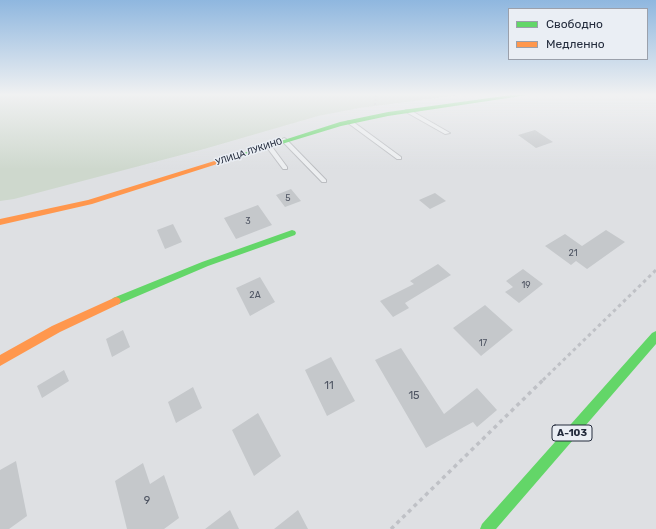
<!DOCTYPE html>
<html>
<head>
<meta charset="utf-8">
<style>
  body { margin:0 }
  #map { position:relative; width:656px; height:529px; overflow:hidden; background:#dee0e3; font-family:Rubik,sans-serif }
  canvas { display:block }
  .legend { position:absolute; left:508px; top:8px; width:140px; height:52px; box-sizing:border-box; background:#eaeef4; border:1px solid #9ba0ab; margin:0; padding:5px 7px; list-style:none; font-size:12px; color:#242c3d }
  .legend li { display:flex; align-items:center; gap:8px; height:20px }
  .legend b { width:20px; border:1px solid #9ba0ab }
</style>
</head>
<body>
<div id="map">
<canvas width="656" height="529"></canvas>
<ul class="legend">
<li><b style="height:5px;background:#63d668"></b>Свободно</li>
<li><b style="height:5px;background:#ff974d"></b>Медленно</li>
</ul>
</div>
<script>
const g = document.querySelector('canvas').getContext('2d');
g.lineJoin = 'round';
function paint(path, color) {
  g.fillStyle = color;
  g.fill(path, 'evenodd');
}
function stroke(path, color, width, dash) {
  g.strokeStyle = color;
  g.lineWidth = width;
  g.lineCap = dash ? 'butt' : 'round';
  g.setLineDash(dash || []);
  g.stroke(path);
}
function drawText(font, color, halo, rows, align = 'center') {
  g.font = font + ' Rubik,sans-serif';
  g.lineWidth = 3;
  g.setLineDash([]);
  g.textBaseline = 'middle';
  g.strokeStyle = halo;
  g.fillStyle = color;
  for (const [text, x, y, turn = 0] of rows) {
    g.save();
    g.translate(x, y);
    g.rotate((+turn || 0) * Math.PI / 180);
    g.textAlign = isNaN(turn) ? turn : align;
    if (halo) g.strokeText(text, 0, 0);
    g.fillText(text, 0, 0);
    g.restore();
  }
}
const green = new Path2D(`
  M0,95h461l-102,13 -41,8 -114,33 -190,50 -14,2z`);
const building = new Path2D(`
  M535,130l18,12 -17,6 -18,-13z
  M291,189l10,12 -16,6 -9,-12z
  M435,193l11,8 -16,8 -11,-9z
  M258,205l14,20 -36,14 -12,-21z
  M173,224l9,18 -17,7 -8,-19z
  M606,230l19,12 -38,27 -11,-8 -5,4 -26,-19 20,-12 17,12z
  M438,264l13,11 -46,28 4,5 -16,9 -13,-16 34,-17 -4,-3z
  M523,269l20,15 -24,19 -14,-11 8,-5 -7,-6z
  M260,277l15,25 -25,14 -14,-28z
  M485,305l28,25 -32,26 -28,-28z
  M123,330l7,17 -18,10 -6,-18z
  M401,348l43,66 33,-26 20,22 -20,17 -4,-5 -47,26 -51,-88z
  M331,357l24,44 -28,15 -22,-46z
  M64,370l5,11 -27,17 -5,-12z
  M193,387l9,21 -26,15 -8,-21z
  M258,413l23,43 -27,20 -22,-46z
  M16,461l11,55 -18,13h-9v-59z
  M143,463l7,21 14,-9 15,43 -15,11h-37l-12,-48z
  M230,510l9,19h-34z
  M298,510l10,19h-34z`);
const pathFar2 = new Path2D(`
  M375,105l1,-10`);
const pathFar1 = new Path2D(`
  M543,380l113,-110`);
const path = new Path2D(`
  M391,529l153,-150`);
const lane = new Path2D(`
  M406,110h4l40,23 -5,1 -39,-22z
  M348,121h4l49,36v2h-4l-49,-36z
  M284,138l2,1 40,41v2h-4l-40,-41 -1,-1z
  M268,143l2,1 17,23v2h-4l-18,-24z`);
const fast = new Path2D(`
  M511,95h17l-140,21 -47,10 -102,31 -2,1 -3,-2 106,-34 48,-10z
  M292,230l3,1 1,2 -1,2 -87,31 -89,38 -3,1 -3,-1 -2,-3 2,-3 89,-36z
  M656,331v13l-160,185h-16l2,-5 170,-191z`);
const slow = new Path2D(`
  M237,154l3,2 -1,1 -147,47 -92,21v-6l88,-19z
  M116,297l3,1 2,3 -2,3 -59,28 -60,34v-11l52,-29z`);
const farStreetnames = [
  ["УЛИЦА ЛУКИНО",249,152,-18]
];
const numberNames = [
  ["5",288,198],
  ["3",248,221],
  ["21",573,253],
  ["19",526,285],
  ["2А",255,295],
  ["17",483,343]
];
const shields = [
  [572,433,40]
];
const shieldNames = [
  ["А-103",572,433]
];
const nearNumbernames = [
  ["11",329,386],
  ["15",414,396],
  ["9",147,501]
];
paint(green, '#ced8cd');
paint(building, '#c5c8cb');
stroke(lane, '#bbbdc1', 2);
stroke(pathFar2, '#bfc1c6', 1.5, [2, 2]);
stroke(pathFar1, '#bfc1c6', 3, [3.5, 3.5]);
stroke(path, '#bfc1c6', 3.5, [4, 4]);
paint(lane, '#eceef0');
paint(fast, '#63d668');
paint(slow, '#ff974d');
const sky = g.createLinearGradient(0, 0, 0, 169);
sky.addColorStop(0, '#8fb7df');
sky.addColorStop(0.56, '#f0f1f2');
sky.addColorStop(1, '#f0f1f200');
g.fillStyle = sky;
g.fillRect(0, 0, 656, 169);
drawText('9px', '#242c3d', '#eaeef4', farStreetnames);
drawText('9px', '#4e5462', null, numberNames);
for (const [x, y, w] of shields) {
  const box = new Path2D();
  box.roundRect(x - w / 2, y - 8, w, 16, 3);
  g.fillStyle = '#eaeef4';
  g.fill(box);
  stroke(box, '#242c3d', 1);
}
drawText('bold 10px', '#242c3d', null, shieldNames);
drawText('11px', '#4e5462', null, nearNumbernames);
</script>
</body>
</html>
